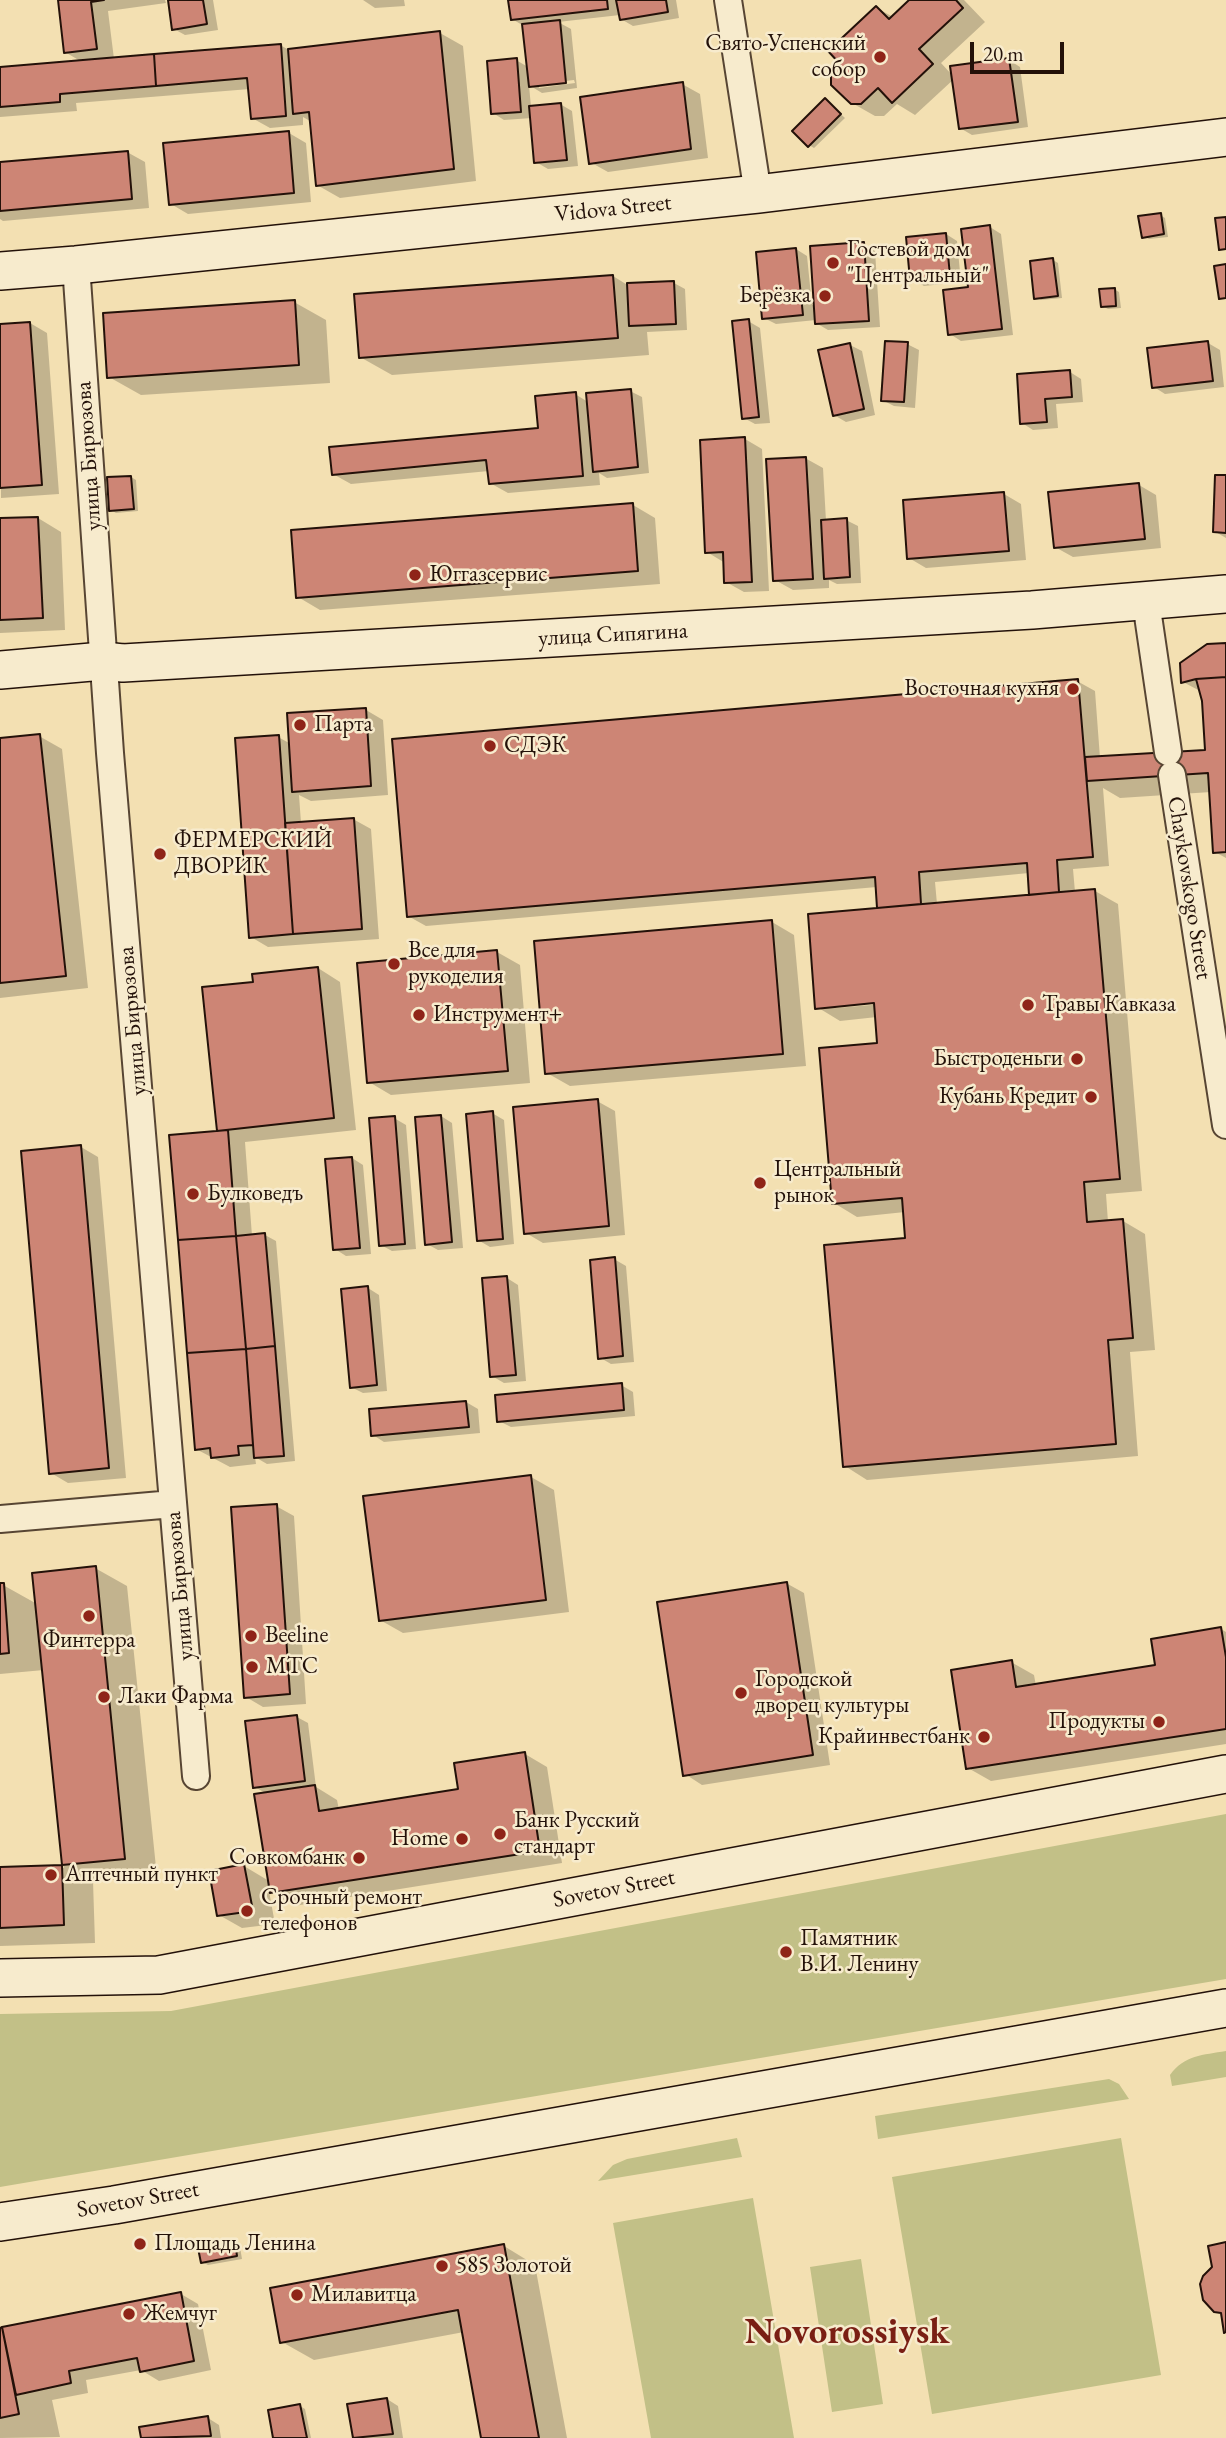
<!DOCTYPE html>
<html>
<head>
<meta charset="utf-8">
<style>
  body { margin:0 }
  #map { position:relative; width:1226px; height:2438px; overflow:hidden; background:#f3e0b2; font-family:"EB Garamond",serif }
  canvas { display:block }
  .scale { position:absolute; left:970px; top:42px; width:94px; height:32px; box-sizing:border-box; border:4px solid #231109; border-top:0; padding-left:9px; font-size:21px; line-height:24px; white-space:nowrap; color:#231109; -webkit-text-stroke:5px #f7ebcd; paint-order:stroke }
</style>
</head>
<body>
<div id="map">
<canvas width="1226" height="2438"></canvas>
<div class="scale">20 m</div>
</div>
<script>
const g = document.querySelector('canvas').getContext('2d');
g.lineJoin = 'round';
function paint(path, color) {
  g.fillStyle = color;
  g.fill(path, 'evenodd');
}
function stroke(path, color, width, dash) {
  g.strokeStyle = color;
  g.lineWidth = width;
  g.lineCap = dash ? 'butt' : 'round';
  g.setLineDash(dash || []);
  g.stroke(path);
}
function drawText(font, color, halo, rows, align = 'center') {
  g.font = font + ' "EB Garamond",serif';
  g.lineWidth = 5;
  g.setLineDash([]);
  g.textBaseline = 'middle';
  g.strokeStyle = halo;
  g.fillStyle = color;
  for (const [text, x, y, turn = 0] of rows) {
    g.save();
    g.translate(x, y);
    g.rotate((+turn || 0) * Math.PI / 180);
    g.textAlign = isNaN(turn) ? turn : align;
    if (halo) g.strokeText(text, 0, 0);
    g.fillText(text, 0, 0);
    g.restore();
  }
}
const green = new Path2D(`
  M1226,1814v165l-1226,208v-173l171,-3z
  M1226,2051v26l-54,9 -2,-11c14,-20 33,-20 56,-24z
  M1109,2079l10,5 10,15 -251,40 -3,-23z
  M737,2138l5,19 -144,24 15,-16 14,-6z
  M1121,2138l40,237 -229,39 -40,-237z
  M753,2198l41,240h-143l-38,-215z
  M861,2259l22,145 -51,8 -22,-145z`);
const shadow = new Path2D(`
  M59,0h106l1,3 -58,8 6,48 166,-14 9,5 151,-17 23,13 13,135 -136,17 -23,-13 -7,-64 -7,-4v8l-33,3 -18,-10 -2,-29 -174,14 1,8 -77,6v-48l82,-7 -17,-10z
  M169,0h44l5,30 -33,5 -11,-6z
  M363,0h41l1,6 -30,2z
  M510,0h166l3,18 -46,8 -12,-7 -1,-4 -62,7 13,7 6,59 -35,5 -13,-8 2,22 29,-3 12,7 6,55 -30,3 -12,-7 -4,-44 -28,2 -11,-7 23,-53 12,7 -4,-41 -12,-7zM574,80l1,3 -36,5v-4z
  M911,0h53l21,22 -44,41 12,13 56,-16 11,7 8,60 -56,8 -12,-7 -6,-49 -39,36 -18,-11 -13,12h-9l-23,-13 -9,-39 34,-56 16,9z
  M682,84l18,10 8,64 -100,14 -18,-10z
  M825,100l20,18 -31,30 -5,-3z
  M289,133l17,10 5,59 -123,12 -17,-10z
  M127,152l18,10 4,46 -146,13 -3,-2v-55z
  M1160,215l5,3 3,19 -19,2 -6,-3z
  M990,227l11,7 12,101 -52,6 -11,-7 20,-45z
  M946,234l11,7 4,41 -37,4 -12,-7z
  M864,244l11,7 5,76 -52,3 -12,-7v-3l-40,4 -12,-6 32,-69 11,7 5,49h3z
  M1053,260l5,3 4,35 -21,2 -5,-3z
  M613,276l16,10 45,-3 11,6 2,41 -40,2 2,23 -257,20 -32,-18z
  M1114,289l5,3 2,16 -13,1 -6,-3z
  M294,302l32,18 4,63 -189,12 -32,-18z
  M748,321l12,7 10,95 -15,1 -11,-6z
  M30,323l17,10 12,161 -58,4 -1,-172z
  M1208,343l12,7 4,37 -59,7 -11,-7z
  M907,344l12,6 -4,58 -21,-2 -12,-6z
  M850,345l12,6 13,64 -29,7 -12,-7z
  M1070,372l11,7 2,23 -27,2 2,24 -25,2 -11,-7z
  M630,391l12,6 7,76 -42,5 -8,-5 1,12 -92,8 -18,-10 -1,-12 -138,13 -18,-10 207,-45 35,-35 13,8z
  M745,439l17,10 7,142 -25,1 -18,-10 -1,-19 -18,-11z
  M805,458l18,10 3,53 20,-1 12,6 3,57 -24,1 -8,-4v8l-36,2 -18,-10z
  M131,477l5,3 2,31 -22,2 -5,-3z
  M1226,477v61l-12,-7z
  M1139,485l17,10 5,53 -88,9 -18,-10z
  M1004,494l17,10 5,56 -100,8 -17,-10z
  M633,505l22,13 5,66 -340,26 -22,-13z
  M38,518l23,14 4,98 -65,3v-113z
  M1226,644v214l-11,-6 -4,-60 -91,6 -17,-10 6,78 -36,3 2,23 20,-1 23,13 24,287 -36,3 2,28 15,-1 22,13 10,116 -25,2 8,104 -271,24 -22,-14 62,-226 -2,-28 -48,5 -23,-14 45,-159 -2,-27 -37,4 -23,-14 62,-97 -2,-23 -451,39 -18,-10 669,-235 18,10 5,67 107,-7 -5,-59 -19,-10zM1029,873l2,23 -94,8 -2,-22zM882,1001l1,3 -47,4v-3z
  M366,710l17,10 5,75 -77,6 -12,-6 2,28 52,-4 18,10 8,110 -111,8 -17,-10 27,-200 13,7z
  M39,736l23,13 26,239 -88,10v-258z
  M772,922l22,13 12,131 -236,20 -23,-13z
  M497,952l23,13 10,118 -139,12 -22,-13z
  M318,968l22,14 16,148 -111,12 7,94 13,-1 11,6 19,220 -28,3 -12,-7 1,7 -26,3 -34,-18 27,-317 -5,-3 37,-145z
  M597,1101l18,10 10,124 -82,8 -17,-10z
  M492,1113l12,7 10,124 -24,3 -12,-7z
  M441,1116l11,7 11,125 -25,2 -11,-6z
  M394,1118l12,7 10,124 -24,2 -11,-6z
  M81,1147l17,10 28,321 -58,5 -17,-10z
  M352,1158l11,7 8,89 -25,2 -11,-7z
  M614,1259l12,7 8,96 -23,2 -12,-7z
  M507,1278l11,7 8,96 -22,2 -12,-7z
  M368,1288l11,7 8,96 -24,2 -12,-6z
  M621,1385l12,7 2,24 -124,11 -12,-6z
  M466,1402l12,7 2,24 -96,9 -11,-7z
  M531,1477l23,13 15,122 -166,21 -23,-13z
  M276,1506l18,10 12,188 -43,3 -17,-10z
  M95,1568l32,18 30,291 -64,4 2,62 -95,3v-77l64,-1 -20,-198 -44,4v-89h3l34,19z
  M786,1583l18,10 26,172 -128,20 -17,-11z
  M1221,1629l5,3v112l-235,37 -23,-13 43,-106 23,13 2,11 121,-19z
  M297,1717l11,6 8,64 21,13 2,10 121,-19 65,-37 22,13 15,96 -268,43 -25,-15 6,33 -33,4 -23,-13 25,-49 25,15 -2,-87 -12,-7z
  M234,2244l6,3 2,12 -34,6 -6,-3z
  M504,2246l31,19 32,173h-84l-19,-106 -150,28 -32,-18z
  M181,2294l17,10 13,66 -52,11 -18,-11 -55,10 2,13 -36,7 8,37 -60,1v-108z
  M387,2399l11,7 5,32h-49l-5,-32z
  M300,2406l5,3 6,29h-36z
  M208,2418l11,7 2,13h-79l-1,-10z`);
const building = new Path2D(`
  M58,0h46l-13,2 6,47 -33,4z
  M168,0h35l4,24 -35,6z
  M508,0h99l1,9 -97,11z
  M616,0h50l2,12 -48,8z
  M909,0h47l7,8 -44,41 14,15 -41,39 -14,-15 -17,16h-10l-20,-19v-13l9,-8 -12,-13 48,-45 13,13z
  M560,20l6,63 -37,4 -7,-63z
  M440,31l14,138 -138,17 -7,-74 -16,2 -5,-65z
  M281,44l5,72 -35,3 -4,-41 -91,8 -2,-32z
  M154,54l2,32 -96,8v8l-60,5v-40z
  M517,58l4,54 -30,2 -4,-53z
  M1009,58l9,64 -59,7 -9,-63z
  M683,82l8,67 -102,15 -9,-67z
  M825,98l16,16 -33,33 -16,-16z
  M561,103l6,57 -33,3 -5,-57z
  M289,131l5,62 -125,12 -6,-62z
  M128,151l4,48 -132,12v-49z
  M1161,213l3,21 -22,4 -4,-22z
  M1226,217v32l-7,1 -4,-32z
  M990,225l12,104 -54,6 -5,-45 25,-3 -7,-58z
  M946,233l4,43 -40,4 -4,-43z
  M864,242l5,79 -54,3 -5,-78z
  M796,248l7,67 -41,4 -6,-67z
  M1053,258l5,38 -24,3 -4,-38z
  M1226,264v34l-7,1 -5,-33z
  M613,275l5,63 -259,20 -5,-64z
  M674,281l2,43 -47,2 -2,-43z
  M1115,288l1,18 -15,1 -2,-18z
  M295,300l4,65 -192,13 -4,-65z
  M749,319l10,98 -17,2 -10,-98z
  M30,322l12,163 -42,3v-164z
  M885,341l23,1 -4,60 -23,-1z
  M1208,341l5,40 -61,7 -5,-40z
  M850,343l14,66 -31,7 -15,-66z
  M1070,370l2,27 -27,2 2,23 -27,2 -3,-50z
  M631,389l7,78 -45,5 -7,-79z
  M576,392l7,84 -94,8 -3,-24 -154,15 -3,-28 209,-19 -3,-32z
  M745,437l7,145 -28,1 -1,-31 -18,1 -5,-113z
  M806,457l7,122 -40,2 -7,-122z
  M1215,475h11v58l-13,-1z
  M131,476l3,33 -25,2 -2,-34z
  M1139,483l6,56 -91,9 -6,-56z
  M1004,492l5,59 -102,8 -4,-59z
  M633,503l5,68 -342,27 -5,-68z
  M38,517l5,101 -43,2v-102z
  M847,518l3,59 -26,2 -3,-59z
  M1226,643v34l-30,2 -15,4 -1,-20 27,-19z
  M1226,677v175l-13,1 -5,-80 -121,8 -2,-24 120,-7 -3,-49 -6,-22z
  M1078,679l15,178 -36,3 2,32 -30,3 -2,-32 -108,9 2,32 -44,4 -2,-31 -468,40 -15,-178z
  M366,708l5,78 -79,6 -5,-79z
  M40,734l26,242 -66,7v-245z
  M279,735l14,199 -44,4 -14,-200z
  M354,818l8,111 -69,5 -8,-111z
  M1095,889l25,290 -36,3 3,40 36,-3 10,119 -25,2 8,104 -273,23 -19,-222 81,-7 -3,-40 -70,6 -13,-156 58,-5 -3,-40 -59,6 -7,-95z
  M772,920l11,134 -238,20 -11,-133z
  M497,950l11,121 -141,12 -10,-120z
  M318,967l16,151 -117,13 -15,-144 51,-5 -1,-8z
  M598,1099l11,127 -85,8 -11,-127z
  M493,1111l10,128 -26,2 -11,-127z
  M441,1115l11,127 -27,3 -10,-128z
  M395,1116l10,128 -26,2 -10,-128z
  M228,1130l8,106 -58,4 -9,-105z
  M81,1145l28,323 -60,6 -28,-323z
  M352,1157l8,91 -27,2 -8,-91z
  M265,1233l10,113 -29,3 -10,-113z
  M236,1236l10,113 -59,4 -9,-113z
  M615,1257l8,99 -25,3 -8,-99z
  M507,1276l9,99 -26,2 -8,-99z
  M368,1286l9,99 -27,3 -9,-99z
  M275,1346l9,110 -30,2 -8,-109z
  M246,1349l7,96 -15,1 1,9 -28,3 -1,-10 -15,2 -8,-97z
  M622,1383l2,27 -127,12 -2,-27z
  M466,1401l3,26 -98,9 -2,-27z
  M531,1475l15,125 -167,21 -16,-125z
  M277,1504l13,190 -46,4 -13,-191z
  M96,1566l29,293 -63,6 -30,-292z
  M787,1582l26,173 -130,21 -26,-174z
  M0,1583h4l5,70 -9,1z
  M1221,1627l5,30v72l-260,40 -15,-99 61,-10 4,27 139,-22 -4,-26z
  M297,1715l8,66 -52,7 -8,-67z
  M525,1752l15,99 -270,42 -16,-99 61,-9 4,26 139,-22 -4,-26z
  M244,1864l9,47 -36,5 -8,-45z
  M62,1865l2,60 -64,3v-61z
  M235,2242l2,14 -36,7 -3,-15z
  M1226,2242v90l-2,1 -3,-20 -7,-1 -11,-12 -3,-16 3,-8 9,-9 -4,-21z
  M504,2244l35,194h-58l-23,-128 -178,33 -10,-55z
  M181,2292l13,69 -54,11 -3,-14 -68,13 2,12 -55,12 -14,-68z
  M2,2327l17,87 -19,4v-90z
  M387,2398l6,36 -40,4 -6,-34z
  M300,2404l7,34h-34l-5,-28z
  M208,2416l3,20 -70,2 -2,-11z`);
const street = new Path2D(`
  M728,0l30,194
  M76,265l34,488 86,1023
  M1146,602l22,150
  M1172,775l54,350
  M0,1519l173,-15`);
const secondary = new Path2D(`
  M0,271l76,-6 682,-71 468,-57
  M0,670l103,-9 20,2 909,-53 194,-16
  M0,1978l159,-3 1067,-201
  M0,2222l114,-17 1112,-197`);
const markers = [
  [880,57,7,"#8f2418"],
  [833,263,7,"#8f2418"],
  [825,296,7,"#8f2418"],
  [415,575,7,"#8f2418"],
  [1073,689,7,"#8f2418"],
  [300,725,7,"#8f2418"],
  [490,746,7,"#8f2418"],
  [160,854,7,"#8f2418"],
  [394,964,7,"#8f2418"],
  [1028,1005,7,"#8f2418"],
  [419,1015,7,"#8f2418"],
  [1077,1059,7,"#8f2418"],
  [1091,1097,7,"#8f2418"],
  [760,1183,7,"#8f2418"],
  [193,1194,7,"#8f2418"],
  [89,1616,7,"#8f2418"],
  [251,1636,7,"#8f2418"],
  [252,1667,7,"#8f2418"],
  [741,1693,7,"#8f2418"],
  [104,1697,7,"#8f2418"],
  [1159,1722,7,"#8f2418"],
  [984,1737,7,"#8f2418"],
  [500,1834,7,"#8f2418"],
  [462,1839,7,"#8f2418"],
  [359,1858,7,"#8f2418"],
  [51,1875,7,"#8f2418"],
  [247,1911,7,"#8f2418"],
  [786,1952,7,"#8f2418"],
  [140,2244,7,"#8f2418"],
  [442,2266,7,"#8f2418"],
  [297,2295,7,"#8f2418"],
  [129,2314,7,"#8f2418"]
];
const poiNames = [
  ["Свято-Успенский",866,44,"right"],
  ["собор",866,70,"right"],
  ["Гостевой дом",847,250],
  ["\"Центральный\"",847,276],
  ["Берёзка",811,296,"right"],
  ["Юггазсервис",429,575],
  ["Восточная кухня",1059,689,"right"],
  ["Парта",314,725],
  ["СДЭК",504,746],
  ["ФЕРМЕРСКИЙ",174,841],
  ["ДВОРИК",174,867],
  ["Все для",408,951],
  ["рукоделия",408,977],
  ["Травы Кавказа",1042,1005],
  ["Инструмент+",433,1015],
  ["Быстроденьги",1063,1059,"right"],
  ["Кубань Кредит",1077,1097,"right"],
  ["Центральный",774,1170],
  ["рынок",774,1196],
  ["Булковедъ",207,1194],
  ["Beeline",265,1636],
  ["Финтерра",89,1641,"center"],
  ["МТС",266,1667],
  ["Городской",755,1680],
  ["дворец культуры",755,1706],
  ["Лаки Фарма",118,1697],
  ["Продукты",1145,1722,"right"],
  ["Крайинвестбанк",970,1737,"right"],
  ["Банк Русский",514,1821],
  ["стандарт",514,1847],
  ["Home",448,1839,"right"],
  ["Совкомбанк",345,1858,"right"],
  ["Аптечный пункт",65,1875],
  ["Срочный ремонт",261,1898],
  ["телефонов",261,1924],
  ["Памятник",800,1939],
  ["В.И. Ленину",800,1965],
  ["Площадь Ленина",154,2244],
  ["585 Золотой",456,2266],
  ["Милавитца",311,2295],
  ["Жемчуг",143,2314]
];
const streetNames = [
  ["Vidova Street",613,209,-6],
  ["улица Бирюзова",89,456,-94],
  ["улица Сипягина",613,635,-3],
  ["Chaykovskogo Street",1189,888,81],
  ["улица Бирюзова",133,1021,-95],
  ["улица Бирюзова",180,1586,-95],
  ["Sovetov Street",614,1889,-11],
  ["Sovetov Street",138,2200,-10]
];
const townNames = [
  ["Novorossiysk",847,2333]
];
paint(green, '#c2c087');
paint(shadow, '#0003');
paint(building, '#cd8575');
stroke(building, '#231109', 2);
stroke(street, '#574533', 30);
stroke(secondary, '#231109', 40);
stroke(street, '#f7ebcd', 26);
stroke(secondary, '#f7ebcd', 37);
for (const [x, y, r, color] of markers) {
  const dot = new Path2D();
  dot.arc(x, y, r, 0, 2 * Math.PI);
  g.fillStyle = color;
  g.fill(dot);
  stroke(dot, '#f7ebcd', 2.5);
}
drawText('23px', '#231109', '#f7ebcd', poiNames, 'left');
drawText('23px', '#231109', '#f7ebcd', streetNames);
drawText('bold 37px', '#7a1f14', '#f7ebcd', townNames);
</script>
</body>
</html>
